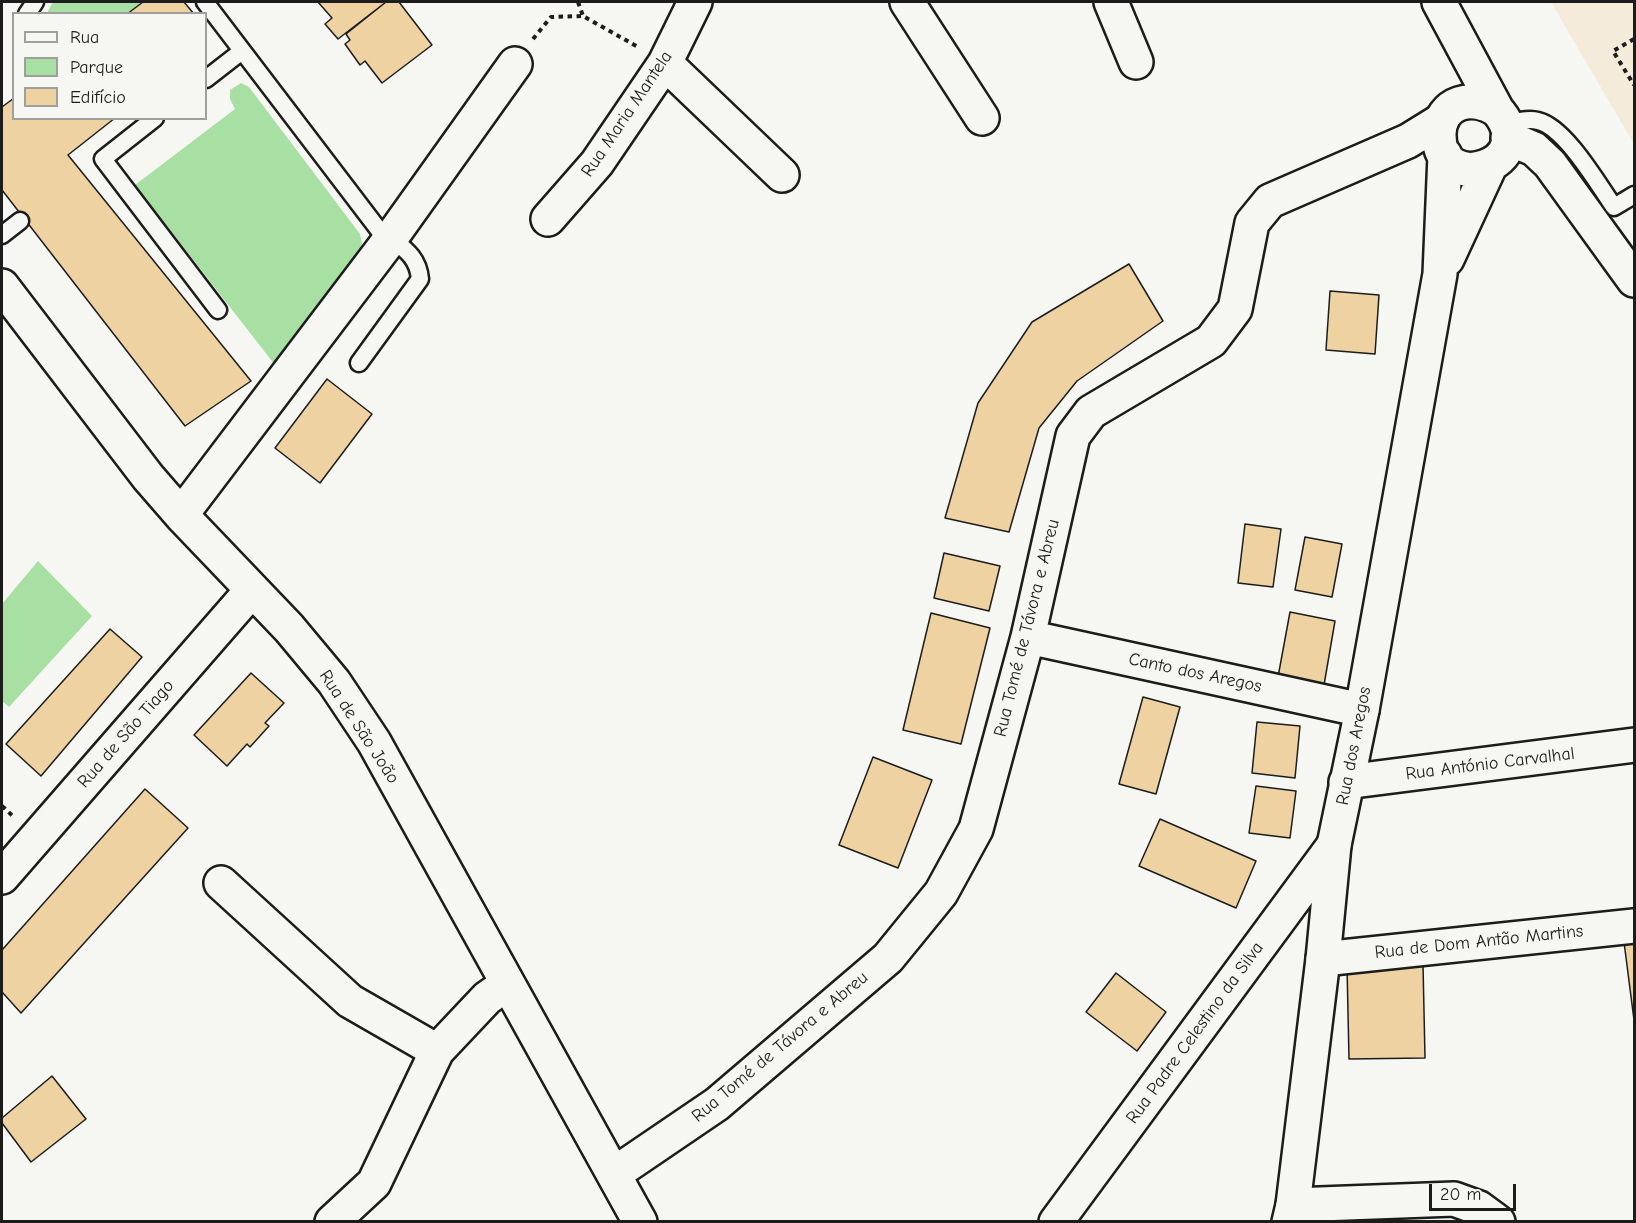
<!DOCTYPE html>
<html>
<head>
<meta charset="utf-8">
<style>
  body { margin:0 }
  #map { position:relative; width:1636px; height:1223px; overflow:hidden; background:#f6f6f2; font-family:"Comic Neue",sans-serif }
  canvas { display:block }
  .frame { position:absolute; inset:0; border:3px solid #1c1c1c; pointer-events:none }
  .legend { position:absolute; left:12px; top:12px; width:195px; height:108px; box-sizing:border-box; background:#f6f6f2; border:2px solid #9f9f9c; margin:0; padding:8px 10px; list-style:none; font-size:18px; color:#1c1c1c }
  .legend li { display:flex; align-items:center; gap:12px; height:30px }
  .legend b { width:30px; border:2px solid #9f9f9c }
  .scale { position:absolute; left:1429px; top:1184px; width:87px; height:27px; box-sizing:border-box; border:3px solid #1c1c1c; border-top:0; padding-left:8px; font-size:18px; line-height:21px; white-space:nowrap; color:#1c1c1c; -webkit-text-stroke:4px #f6f6f2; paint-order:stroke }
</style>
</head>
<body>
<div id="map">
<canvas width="1636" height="1223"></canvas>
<div class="frame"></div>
<ul class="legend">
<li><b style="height:8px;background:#f6f6f2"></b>Rua</li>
<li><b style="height:16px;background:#a8dfa3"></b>Parque</li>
<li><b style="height:16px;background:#efd2a2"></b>Edifício</li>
</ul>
<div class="scale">20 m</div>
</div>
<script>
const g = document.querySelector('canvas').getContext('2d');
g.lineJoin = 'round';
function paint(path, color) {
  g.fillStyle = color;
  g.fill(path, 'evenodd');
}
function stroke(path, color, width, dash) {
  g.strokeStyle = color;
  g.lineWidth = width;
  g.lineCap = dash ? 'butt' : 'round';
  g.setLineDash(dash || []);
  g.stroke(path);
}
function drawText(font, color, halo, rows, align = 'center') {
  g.font = font + ' "Comic Neue",sans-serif';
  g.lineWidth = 4.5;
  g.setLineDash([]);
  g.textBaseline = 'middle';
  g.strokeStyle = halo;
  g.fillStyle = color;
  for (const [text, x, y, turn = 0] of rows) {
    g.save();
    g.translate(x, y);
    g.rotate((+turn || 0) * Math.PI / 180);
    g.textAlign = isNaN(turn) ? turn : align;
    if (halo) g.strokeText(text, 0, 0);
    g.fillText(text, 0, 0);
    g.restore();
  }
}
const built = new Path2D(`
  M1551,2h83v142z`);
const green = new Path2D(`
  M53,2h90l-16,11h-80z
  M241,83l8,4 111,147 2,9 -2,9 -85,113 -140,-180 100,-76 -5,-10v-9z
  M38,561l54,55 -83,91 -7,-6v-97z`);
const building = new Path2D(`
  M143,2h41l10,12h-67z
  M318,2h68l-48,37 -13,-15 7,-6z
  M386,2h13l33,43 -50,38 -17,-22 -5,4 -15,-21 5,-4 -4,-6z
  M14,98v20h101l-47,37 183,226 -66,45 -183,-236v-83z
  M1129,264l34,57 -86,60 -38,47 -30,104 -64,-14 33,-115 54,-81z
  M1330,291l49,4 -4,59 -49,-4z
  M327,379l45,35 -52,69 -45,-35z
  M1245,524l36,5 -8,58 -35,-4z
  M1305,537l37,7 -10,53 -37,-7z
  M944,553l56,13 -11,45 -55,-13z
  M1290,612l45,9 -11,64 -46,-8z
  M931,613l59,15 -29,116 -58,-14z
  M110,629l32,28 -101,119 -35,-32z
  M251,673l33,30 -19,20 4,3 -19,21 -3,-3 -20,22 -33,-31z
  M1143,697l37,10 -24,87 -37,-10z
  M1257,722l43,4 -5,52 -43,-5z
  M873,757l59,23 -34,88 -59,-23z
  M1256,786l40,5 -6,47 -41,-5z
  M145,789l43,39 -167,185 -19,-21v-42z
  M1160,819l96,42 -20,47 -97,-42z
  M1634,941v79l-10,-78z
  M1423,964l2,94 -76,1 -2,-93z
  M1116,973l50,39 -29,39 -51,-39z
  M52,1076l34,43 -55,43 -29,-39v-5z`);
const path = new Path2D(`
  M578,2l5,14
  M533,39l18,-22 32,-1 55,31
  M1634,39l-21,12 21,34
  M2,806l13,12`);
const lane = new Path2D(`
  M205,2l183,240
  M27,14l8,-12
  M206,79l36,-28
  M155,118l-52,41 115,151
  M1506,124c11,-2 22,-6 32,-3 27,6 60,63 76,86l20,-12
  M2,235l18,-14
  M359,363l61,-84c-2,-21 -14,-29 -29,-41`);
const street = new Path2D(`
  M907,2l75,116
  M1111,2l25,60
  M665,63l117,112
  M1508,138l26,11 16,15 84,116
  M548,219l49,-56 68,-100 30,-61
  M2,286l146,191 33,38 108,113 45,54 40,60 266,480
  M181,515l207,-273 127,-178
  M1028,637l334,73
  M1346,782l288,-37
  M2,877l250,-287
  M221,883l129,118 87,50
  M1323,959l311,-33
  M614,1174l103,-70 171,-146 53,-65 35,-64 52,-192 45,-201 18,-24 120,-71 24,-32 17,-86 18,-22 138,-60 34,-21
  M1293,1205l161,-6 25,9 19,14
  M332,1222l42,-39 63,-132 50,-53 20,-14
  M1056,1222l278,-377`);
const secondary = new Path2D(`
  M1439,2l58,108c47,54 -59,89 -58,24 1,-33 34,-40 58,-24
  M1447,259l43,-93
  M1289,1222l4,-17 30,-246 11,-114 28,-135 78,-436 5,-119`);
const streetNames = [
  ["Rua Maria Mantela",627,114,-56],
  ["Rua Tomé de Távora e Abreu",1027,628,-76],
  ["Canto dos Aregos",1195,673,12],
  ["Rua de São João",359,727,57],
  ["Rua de São Tiago",126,734,-49],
  ["Rua dos Aregos",1354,746,-79],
  ["Rua António Carvalhal",1490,764,-7],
  ["Rua de Dom Antão Martins",1479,942,-6],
  ["Rua Padre Celestino da Silva",1195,1033,-54],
  ["Rua Tomé de Távora e Abreu",780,1047,-40]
];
paint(built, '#f4ebda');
paint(green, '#a8dfa3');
paint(building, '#efd2a2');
stroke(building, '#1c1c1c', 1.5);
stroke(lane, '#1c1c1c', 21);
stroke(street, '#1c1c1c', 38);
stroke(secondary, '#1c1c1c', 38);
stroke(path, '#1c1c1c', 4, [4.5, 4.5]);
stroke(lane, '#f6f6f2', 16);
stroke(street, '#f6f6f2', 33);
stroke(secondary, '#f6f6f2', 33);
drawText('18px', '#1c1c1c', '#f6f6f2', streetNames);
</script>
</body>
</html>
